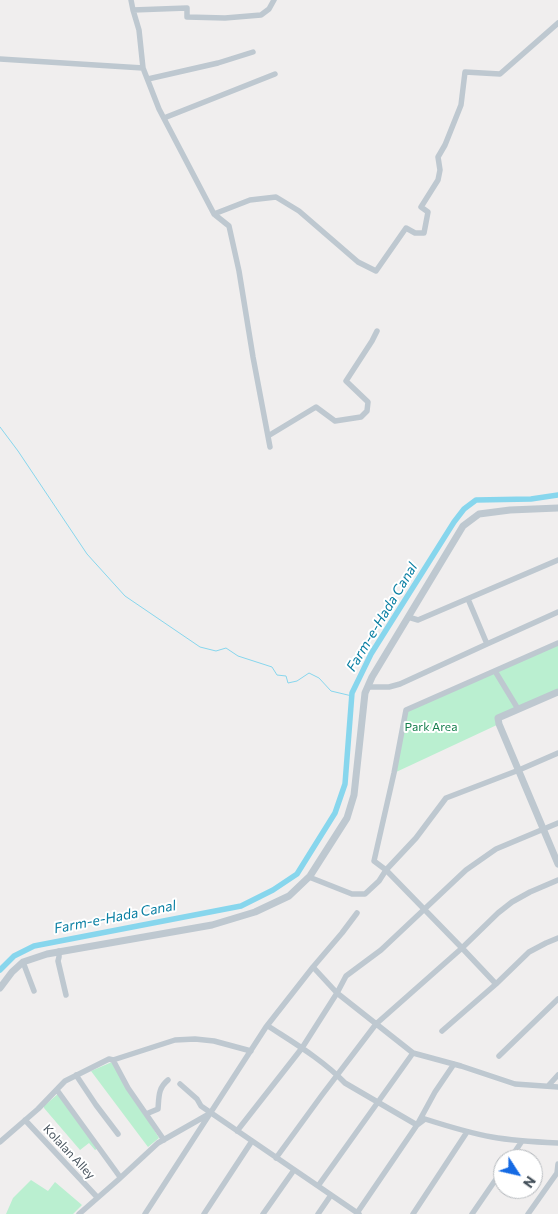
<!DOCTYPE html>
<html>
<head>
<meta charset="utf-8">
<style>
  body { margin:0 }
  #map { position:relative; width:558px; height:1214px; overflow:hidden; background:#f0eeee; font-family:Commissioner,sans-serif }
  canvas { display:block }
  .north { position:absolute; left:493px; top:1149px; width:50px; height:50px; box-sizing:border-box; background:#fff; border:1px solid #b5b9bd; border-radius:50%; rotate:125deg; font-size:14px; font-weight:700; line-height:20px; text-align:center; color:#45515b }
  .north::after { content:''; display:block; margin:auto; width:18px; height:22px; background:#156ae3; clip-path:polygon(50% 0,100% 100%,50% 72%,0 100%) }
</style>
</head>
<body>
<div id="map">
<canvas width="558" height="1214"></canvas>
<div class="north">N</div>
</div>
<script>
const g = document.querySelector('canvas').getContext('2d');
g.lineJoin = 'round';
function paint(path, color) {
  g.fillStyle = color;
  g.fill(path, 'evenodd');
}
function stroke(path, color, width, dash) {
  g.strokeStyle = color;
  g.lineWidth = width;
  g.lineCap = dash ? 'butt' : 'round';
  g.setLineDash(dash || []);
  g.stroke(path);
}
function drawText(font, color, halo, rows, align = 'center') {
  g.font = font + ' Commissioner,sans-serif';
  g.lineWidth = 4;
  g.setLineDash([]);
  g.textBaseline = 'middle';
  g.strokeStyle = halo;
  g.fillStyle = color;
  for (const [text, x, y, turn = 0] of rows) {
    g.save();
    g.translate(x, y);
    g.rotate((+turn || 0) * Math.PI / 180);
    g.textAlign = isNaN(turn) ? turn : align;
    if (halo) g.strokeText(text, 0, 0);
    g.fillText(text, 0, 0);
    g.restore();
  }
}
const green = new Path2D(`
  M558,643v49l-60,26 1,6 -105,49 12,-63z
  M112,1062l47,76 -11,9 -57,-76z
  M59,1093l41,54 -5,3 -6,-7 -9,7 -36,-42v-2z
  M31,1180l17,11 7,-9 27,23 -9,9h-67l7,-16z`);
const stream = new Path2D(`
  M0,427l18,24 69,103 38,42 75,51 16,4 10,-3 12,8 34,11 5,8 9,1 2,7 9,-2 12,-8 10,5 12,13 21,5`);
const canal = new Path2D(`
  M0,970l14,-14 20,-10 207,-40 32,-16 24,-16 38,-61 10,-29 7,-91 19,-39 83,-132 10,-13 12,-9 55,-1 27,-4`);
const minor = new Path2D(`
  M131,0l2,10 6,20 4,38 16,41 55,105 15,12 10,45 14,86 17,90
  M133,10l54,-2v9l38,1 36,-3 8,-6 5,-9
  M0,59l143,9
  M148,79l70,-16 35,-11
  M164,118l111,-44
  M214,214l36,-14 26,-3 23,14 59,51 18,9 30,-43 9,5h9l4,-21 -7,-5 17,-27 2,-10 -2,-13 7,-12 16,-40 4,-33 35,2 58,-51
  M268,436l48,-29 19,14 26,-4 6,-6 1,-9 -22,-21 26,-40 5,-10
  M468,599l19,45
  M408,617l10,3 140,-60
  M495,671l23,38
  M368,687h21l11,-3 87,-40 71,-32
  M309,877l43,17h13l14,-13 7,-11 30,-32 30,-40 73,-28 39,-17
  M357,913l-15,20 -29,34 24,26 76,60 48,13 54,18 43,3
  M59,951v6l-1,4 8,34
  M23,962l11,29
  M496,984l-34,-36 -76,-78 -12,-9 20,-88 12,-63 152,-67
  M268,1026c26,17 55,34 77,57l72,42 8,-6c22,7 44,14 67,18 22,4 44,5 66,6
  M442,1031l54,-47 33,-32 17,-9 12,-5
  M499,1056l59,-57
  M113,1060l15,28 36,52
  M76,1075l20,30 22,29
  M180,1084l17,15 4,7 158,108
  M548,1086l10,-11
  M57,1090l63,87
  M146,1114l12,-5c1,-12 0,-21 10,-29
  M25,1120l72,77
  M237,1131l65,-83 35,-55 9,-17 35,-26 85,-80 30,-21 62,-26
  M0,1142l38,-33 27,-28 44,-22 4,1 62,-20 20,-1 19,2 37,10
  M276,1158l46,-63 54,-71 86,-76 36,-35 14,-11 18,-10 28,-12
  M510,1159l12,-18
  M318,1186l95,-133
  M357,1213l60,-88 18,-33 19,-28
  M79,1214l39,-34 40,-37 51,-29
  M145,1214l121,-187 47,-60
  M204,1214l48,-73
  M263,1214l31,-44
  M318,1214l13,-19
  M413,1214l54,-82
  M472,1214l31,-45
  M528,1214l29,-41 1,-9`);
const tertiary = new Path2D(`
  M558,692l-60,26 1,6 59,140
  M0,988l12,-16 11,-10 24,-8 165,-29 43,-13 34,-16 21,-20 37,-58 7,-23 11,-102 7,-16 91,-151 16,-12 31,-4 48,-2`);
const parkNames = [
  ["Park Area",431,727]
];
const streetNames = [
  ["Kolalan Alley",69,1152,47]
];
const waterNames = [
  ["Farm-e-Hada Canal",382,617,-59],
  ["Farm-e-Hada Canal",115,917,-11]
];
paint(green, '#baefd0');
stroke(stream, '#87d6ed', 1);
stroke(canal, '#87d6ed', 5.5);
stroke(minor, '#bec8d0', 5.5);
stroke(tertiary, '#bec8d0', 7);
drawText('12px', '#157e4c', '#fff', parkNames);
drawText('12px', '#45515b', '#fff', streetNames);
drawText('italic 14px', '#097fa3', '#fff', waterNames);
</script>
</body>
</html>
